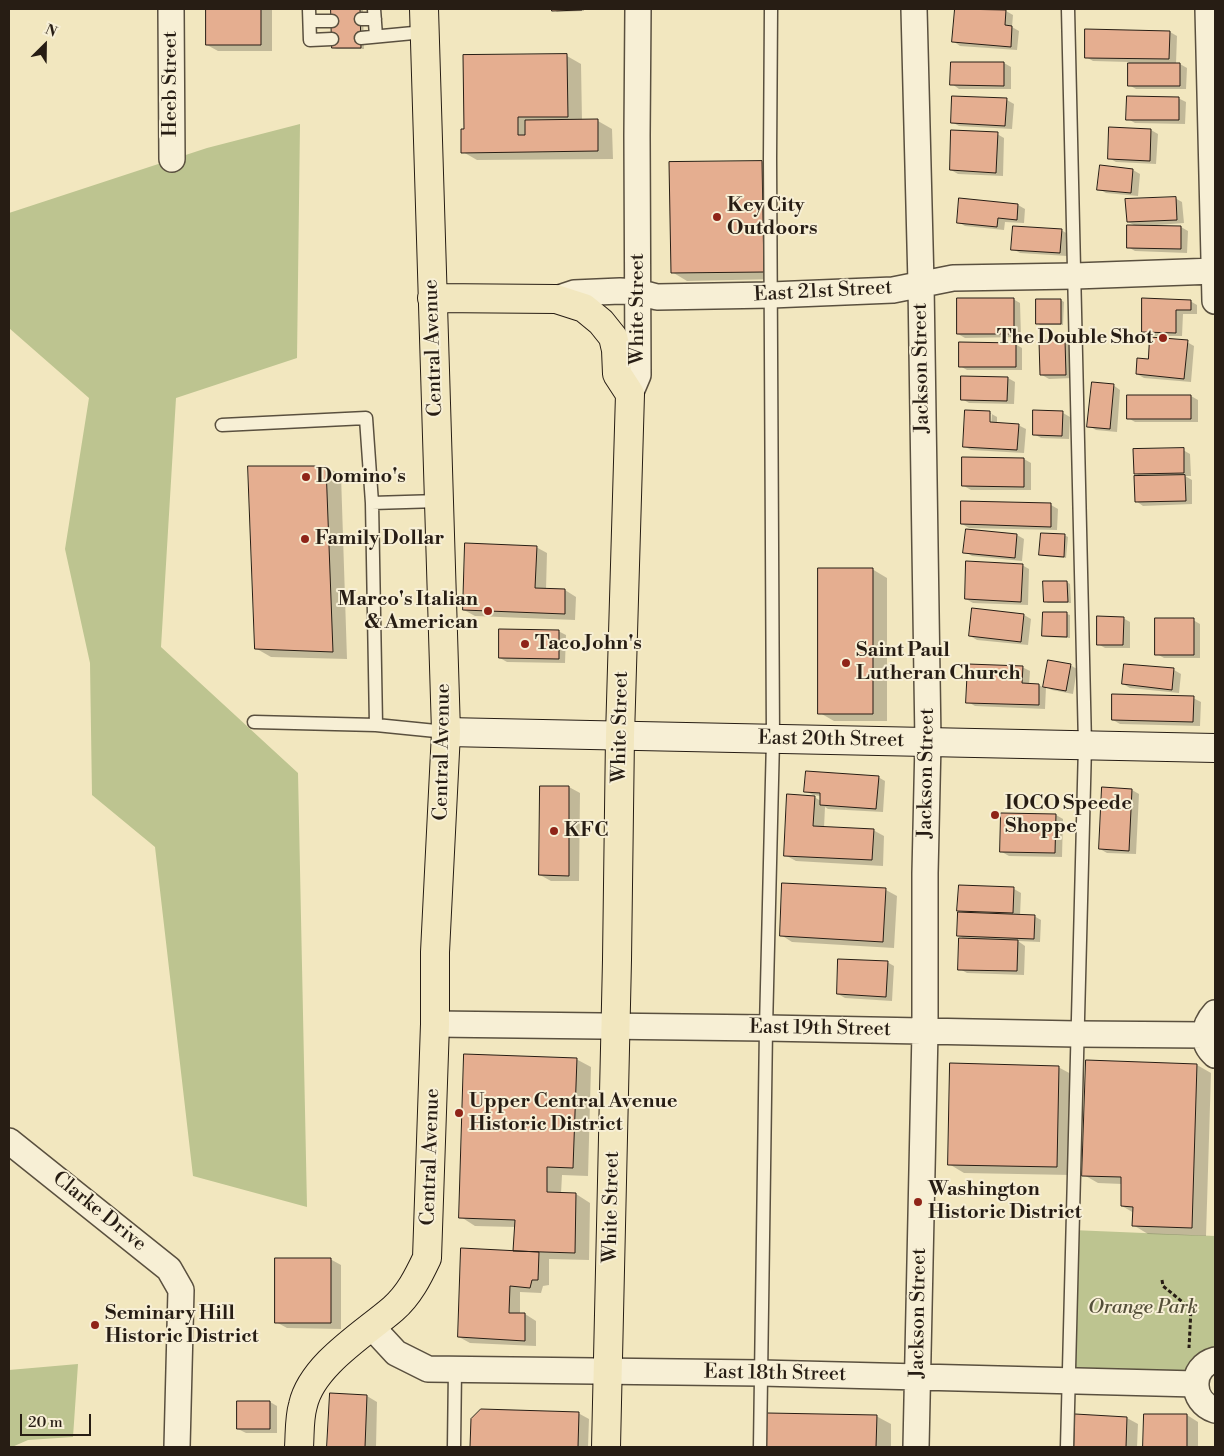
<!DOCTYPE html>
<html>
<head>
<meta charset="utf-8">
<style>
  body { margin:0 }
  #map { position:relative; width:1224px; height:1456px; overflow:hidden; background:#f2e7bf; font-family:"Libre Bodoni",serif }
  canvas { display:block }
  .frame { position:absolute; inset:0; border:10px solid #271d14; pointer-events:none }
  .north { position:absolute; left:20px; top:20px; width:50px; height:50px; -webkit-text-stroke:4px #f7efd5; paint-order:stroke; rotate:23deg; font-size:14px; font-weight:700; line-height:20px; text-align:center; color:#271d14 }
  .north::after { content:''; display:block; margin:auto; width:18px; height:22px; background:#271d14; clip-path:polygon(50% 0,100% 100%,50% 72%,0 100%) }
  .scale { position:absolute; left:20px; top:1414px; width:71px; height:22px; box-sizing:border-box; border:2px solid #271d14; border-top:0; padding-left:6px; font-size:15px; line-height:18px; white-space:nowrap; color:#271d14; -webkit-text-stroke:4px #f7efd5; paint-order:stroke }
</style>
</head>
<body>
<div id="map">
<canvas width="1224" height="1456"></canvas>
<div class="frame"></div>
<div class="north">N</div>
<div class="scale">20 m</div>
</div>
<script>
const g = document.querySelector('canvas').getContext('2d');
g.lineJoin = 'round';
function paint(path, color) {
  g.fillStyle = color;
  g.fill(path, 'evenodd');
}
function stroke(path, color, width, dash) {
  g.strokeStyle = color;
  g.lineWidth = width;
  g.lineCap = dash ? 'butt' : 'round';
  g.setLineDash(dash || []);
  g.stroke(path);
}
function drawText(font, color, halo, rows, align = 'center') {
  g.font = font + ' "Libre Bodoni",serif';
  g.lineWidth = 4;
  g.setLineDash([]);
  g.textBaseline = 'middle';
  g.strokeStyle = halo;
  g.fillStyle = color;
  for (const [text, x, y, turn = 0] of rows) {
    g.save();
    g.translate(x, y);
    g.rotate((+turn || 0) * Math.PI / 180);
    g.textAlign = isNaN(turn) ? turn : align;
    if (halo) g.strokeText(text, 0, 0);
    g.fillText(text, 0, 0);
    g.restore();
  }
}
const green = new Path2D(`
  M300,124l-3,234 -121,40 -15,249 137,126 9,434 -114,-31 -38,-329 -63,-52 -2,-132 -25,-114 24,-151 -80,-70v-115l198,-65z
  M1072,1230l143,6v124l-17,15 -130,6z
  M78,1364l-5,73 -45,3 -16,7h-3v-77z`);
const shadow = new Path2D(`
  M207,9h65v42h-54l-11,-6z
  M333,9h30l1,40h-27l-4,-1z
  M553,9h31v2l-27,1z
  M956,9l50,2 7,4 -1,12 7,4 -2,19 -57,-4 -7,-5z
  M1170,32l7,4 -1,28h4l7,4 -1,21h-50l-7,-4v-23l-36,-1 -7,-4z
  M567,56l14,8 1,57h16l14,8 1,30 -136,1 -14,-8 2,-22z
  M952,63h52l7,4v22h-52l-7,-5z
  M1178,98l8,4 -1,22 -50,-1 -7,-4z
  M1007,100l7,4 -2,25 -53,-3 -7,-4z
  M1151,130l7,4 -2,30 -40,-2 -7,-4z
  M997,134l7,4 -1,38 -45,-2 -7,-4z
  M762,162l14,8 2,109 -91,2 -15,-9z
  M1133,170l7,4 -2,22 -32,-3 -7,-4z
  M1175,198l7,4 2,21 -27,2v2h24l7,4 -1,22 -52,-2 -7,-4 8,-21 -8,-4z
  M1018,205l7,4 -1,14 -19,-1 -1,8 -39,-4 -7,-4z
  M1061,230l7,4 -1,22 -47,-3 -7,-4z
  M1013,299l7,4 1,34 -56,1 -7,-4z
  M1061,300l3,2 -1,23h-23l-3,-2z
  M1143,300l47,1 7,4v9h-14l-1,22h-32l-7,-5z
  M1065,341l7,4 1,33 -24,1 -7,-4z
  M1187,342l7,4 -3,36 -47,-4 -7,-4 12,-13z
  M1015,344l7,4v22h-55l-7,-4z
  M1008,378l7,4 -1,22 -45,-1 -7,-4z
  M1113,385l7,5 -3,42 -21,-2 -7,-4z
  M1191,396l7,4v22h-63l-7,-4z
  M967,411l23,2 7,4v7l21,1 8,4 -2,24 -53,-3 -7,-4zM989,414h3l-1,14z
  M1063,413l7,4 -1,22 -28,-1 -7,-4z
  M1183,450l7,4 1,22h-6l7,4v24l-49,2 -7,-5 6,-24 -7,-4z
  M1024,459l7,4v27h-60l-7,-4z
  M326,467l15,8 6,184 -76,-2 -14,-8z
  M1051,505l7,4 -1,21 -88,-2 -7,-4z
  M967,531l50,4 7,4 -2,22 -50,-5 -7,-4z
  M1064,535l4,2 -2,21 -22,-2 -3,-1z
  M536,547l11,6 -1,37h19l11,7 -1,23 -100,-4 -11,-6z
  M1022,565l7,4 -1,36 -55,-2 -7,-4z
  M872,569l15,9v143h-53l-14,-8z
  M1067,582l3,2 1,19h-23l-3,-2 -1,-18z
  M973,609l51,6 7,4 -3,26 -51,-5 -7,-4z
  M1044,613l23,1 3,1v23l-24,-1 -3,-1z
  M1123,618l7,4v26h-25l-7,-4z
  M1193,620l7,4v34h-36l-7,-4z
  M558,631l8,4 -1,28 -58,-1 -7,-4z
  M1049,661l21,4 7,4 -4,25 -21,-4 -6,-3 -1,22 -70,-3 -7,-4 54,-35 8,4 -1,14h10l5,3z
  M1125,665l49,5 7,4 -2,19 -49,-5 -7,-4z
  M1193,698l8,4 -1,24 -80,-2 -7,-4z
  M878,777l7,4 -2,31 -55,-3 -3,-2 -1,21 49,2 11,6 -1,30 -87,-5 -11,-6 29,-58 7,4v-5l-8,-1 -7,-4z
  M541,787h28l11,6 -1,88h-28l-11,-6z
  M1132,790l7,4 -3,60 -29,-1 -7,-4z
  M1056,815l7,4 -1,38 -53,-1 -7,-4z
  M1014,889l7,4 -1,23h14l7,4 -1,22 -22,-1 7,5 -1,29 -57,-2 -7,-4 6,-29 -8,-5 7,-22 -6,-3z
  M886,890l11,6 -3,52 -102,-6 -11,-7z
  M887,962l7,4 -2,35 -47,-3 -7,-4z
  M576,1059l15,8 -3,109 -26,-1 -1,19h15l14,9 -1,57 -40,-1v26l-6,1 -2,7 -21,-1v22h5l11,7v25l-66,-3 -11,-6 56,-85 1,-25 -41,-1 -14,-9z
  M1197,1065l14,8 -5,163 -58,-2 -15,-9 1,-12 -12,-7v-22l-24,-1 -14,-8z
  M1058,1067l15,8 -2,100 -107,-2 -15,-9z
  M330,1259l11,6v64l-54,-1 -11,-6z
  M331,1394l36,2 10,6 -1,45h-48z
  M270,1402l7,4v27h-31l-8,-4z
  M578,1413l11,6 -1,28h-117l1,-27z
  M768,1414l108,2 15,8v23h-124z
  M1145,1415h42l11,7v25h-53z
  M1076,1416l51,2 11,6 -1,23h-62z`);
const building = new Path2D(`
  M206,9h55v36h-55z
  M331,9h29l1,39h-29z
  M552,9h30v1l-30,1z
  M955,9l51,1 -1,15 7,1 -1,21 -59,-5z
  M1085,29l85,2 -1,28 -84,-1z
  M567,54l1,63h-50v18h7v-15l73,-1v32l-137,2v-24h3l-1,-74z
  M951,62h53v24l-54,-1z
  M1128,63h52v23h-52z
  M952,96l55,2 -2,28 -54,-3z
  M1127,96l52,1v23h-53z
  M1109,127l42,2 -1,32 -42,-2z
  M951,130l47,2 -2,41 -46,-3z
  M762,161l2,111 -93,1 -2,-111z
  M1100,165l33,4 -2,24 -34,-3z
  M1176,197l1,23 -50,2 -2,-23z
  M959,198l59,6 -1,16 -19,-2 -1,9 -40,-4z
  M1127,225l54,1v23l-54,-1z
  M1013,226l49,3 -2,24 -49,-3z
  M957,298h57v36h-57z
  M1142,298l49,2v10h-15v23l-34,-1z
  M1036,299h25v25h-25z
  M1150,337l38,3 -4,39 -48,-5 1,-16 11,1z
  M1065,340l1,35h-26l-1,-34z
  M959,342l57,1v24h-57z
  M961,376l47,1 -1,24 -46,-1z
  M1092,382l22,2 -4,45 -23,-2z
  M1127,395h64v24h-64z
  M965,410l25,1v11l29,2 -2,26 -54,-3z
  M1033,410l30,1 -1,25 -29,-1z
  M1184,448v25l-50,1 -1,-25z
  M962,457l62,1v29l-62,-1z
  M248,466h78l7,186 -78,-3z
  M1185,475l1,26 -51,1 -1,-26z
  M961,501l90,2v24l-90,-3z
  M966,529l51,5 -2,24 -52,-5z
  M1041,533l24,1 -1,23 -25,-2z
  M465,543l72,3 -2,42 30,1v25l-102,-4z
  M966,561l57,3 -2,38 -56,-3z
  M818,568h55v146h-55z
  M1043,581h24l1,21h-24z
  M972,608l52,6 -3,28 -52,-6z
  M1043,612h24v25l-25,-1z
  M1097,616l27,1 -1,28h-26z
  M1155,618h39v37h-39z
  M499,629l60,1v29l-60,-1z
  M1048,660l23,4 -5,27 -23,-4z
  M968,664l55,2 -1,17 17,1v21l-73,-2z
  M1124,664l50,4 -2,22 -50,-6z
  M1112,694l82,2 -1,26 -81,-2z
  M806,771l73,5 -3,33 -56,-4v-12l-16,-1z
  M540,786h29v90l-30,-1z
  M1102,787l30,2 -3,62 -30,-2z
  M787,794l28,2 -2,30 61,3 -2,31 -88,-4z
  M1001,813l55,1 -1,39 -55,-1z
  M782,883l104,5 -3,54 -103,-6z
  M959,885l55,2 -1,26 -56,-2z
  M958,912l77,3 -1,24 -77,-3z
  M959,938l59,2 -1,31 -59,-1z
  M838,959l50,2 -2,36 -49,-3z
  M464,1054l113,4 -4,110 -26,-1v25l29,1 -1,60 -62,-2 2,-31 -56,-2z
  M1086,1060l111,4 -5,164 -60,-2 1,-19 -12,-1v-29l-39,-1z
  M950,1063l109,3 -2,101 -109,-2z
  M461,1248l78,4 -1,28h-6l-2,8 -20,-2 -1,27h16v28l-67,-4z
  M275,1258h56v65h-56z
  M330,1393l37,2 -2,52h-38z
  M237,1401h33v28h-33z
  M481,1409l98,3 -1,35h-108l1,-28z
  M767,1413l110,2 -1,32h-110z
  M1075,1414l52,3 -1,30h-52z
  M1144,1414h43v33h-44z`);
const path = new Path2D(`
  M1162,1280l1,6 28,23 -2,39`);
const lane = new Path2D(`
  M309,9l1,31 22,-1
  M374,9l2,27
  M361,19h14
  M310,21h22
  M361,38l63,-6
  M222,425l144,-7 6,85
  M439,501l-67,2 4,222 70,7
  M254,722l122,3
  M454,1447l1,-78
  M760,1447l6,-419 7,-289 -3,-581 1,-149
  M1067,1447l18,-702 -17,-736`);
const street = new Path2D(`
  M171,9l1,150
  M914,9l7,275 7,458 -3,131v158l-9,416
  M1208,9l7,292
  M556,299l18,-6 46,-2 18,1 19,5 114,-2 122,-5 60,-12 122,-2 140,-5
  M630,394l8,-19 -1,-240 1,-126
  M1215,1013c-12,13 -14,30 0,42
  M435,1024l331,4 311,6 128,1
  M9,1141l160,128 12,21 -4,157
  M371,1326l25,27 32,16 333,4 435,11
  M1215,1360c-26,7 -25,42 0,50`);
const secondary = new Path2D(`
  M446,732l769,16`);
const primary = new Path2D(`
  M432,298l124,1 28,9 17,14 12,15 3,13 1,24 13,20 -10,342 -3,224 -11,487
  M299,1447c1,-14 0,-28 4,-42 9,-40 61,-71 90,-96 16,-14 25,-32 34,-51l8,-234v-72l11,-220 -22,-723`);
const markers = [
  [717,217,5,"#8f2418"],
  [1163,338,5,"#8f2418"],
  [306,477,5,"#8f2418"],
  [305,539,5,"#8f2418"],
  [488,611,5,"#8f2418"],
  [525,644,5,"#8f2418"],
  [846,663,5,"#8f2418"],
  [995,815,5,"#8f2418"],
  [554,831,5,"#8f2418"],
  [459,1113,5,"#8f2418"],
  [918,1202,5,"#8f2418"],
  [95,1325,5,"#8f2418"]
];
const streetNames = [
  ["Heeb Street",171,84,-90],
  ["East 21st Street",823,292,-3],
  ["White Street",638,309,-90],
  ["Central Avenue",434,348,-92],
  ["Jackson Street",922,368,-91],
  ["White Street",621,727,-89],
  ["East 20th Street",831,740,1],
  ["Central Avenue",443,752,-89],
  ["Jackson Street",927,773,-89],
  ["East 19th Street",820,1029,1],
  ["Central Avenue",431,1157,-88],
  ["White Street",612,1207,-89],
  ["Clarke Drive",99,1212,39],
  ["Jackson Street",919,1313,-89],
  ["East 18th Street",775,1374,1]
];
const poiNames = [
  ["Key City",727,206],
  ["Outdoors",727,229],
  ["The Double Shot",1153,338,"right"],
  ["Domino's",316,477],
  ["Family Dollar",315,539],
  ["Marco's Italian",478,600,"right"],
  ["& American",478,623,"right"],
  ["Taco John's",535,644],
  ["Saint Paul",856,651],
  ["Lutheran Church",856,674],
  ["IOCO Speede",1005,804],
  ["Shoppe",1005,827],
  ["KFC",564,831],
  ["Upper Central Avenue",469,1102],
  ["Historic District",469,1125],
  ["Washington",928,1190],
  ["Historic District",928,1213],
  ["Seminary Hill",105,1314],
  ["Historic District",105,1337]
];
const parkNames = [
  ["Orange Park",1143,1308]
];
paint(green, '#bdc490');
paint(shadow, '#0003');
paint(building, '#e5ae90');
stroke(building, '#271d14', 1);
stroke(lane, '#5a503f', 15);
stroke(street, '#5a503f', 28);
stroke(secondary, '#271d14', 30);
stroke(primary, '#271d14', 30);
stroke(path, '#271d14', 3, [4, 2.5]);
stroke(lane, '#f7efd5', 12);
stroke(street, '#f7efd5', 25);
stroke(secondary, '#f7efd5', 28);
stroke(primary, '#f2e7bf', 28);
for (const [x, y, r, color] of markers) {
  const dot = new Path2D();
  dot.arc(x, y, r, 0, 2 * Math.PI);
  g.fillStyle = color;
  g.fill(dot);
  stroke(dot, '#f7efd5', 2);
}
drawText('20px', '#271d14', '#f7efd5', streetNames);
drawText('bold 20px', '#271d14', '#f7efd5', poiNames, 'left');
drawText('italic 20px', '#544f39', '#f7efd5', parkNames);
</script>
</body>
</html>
